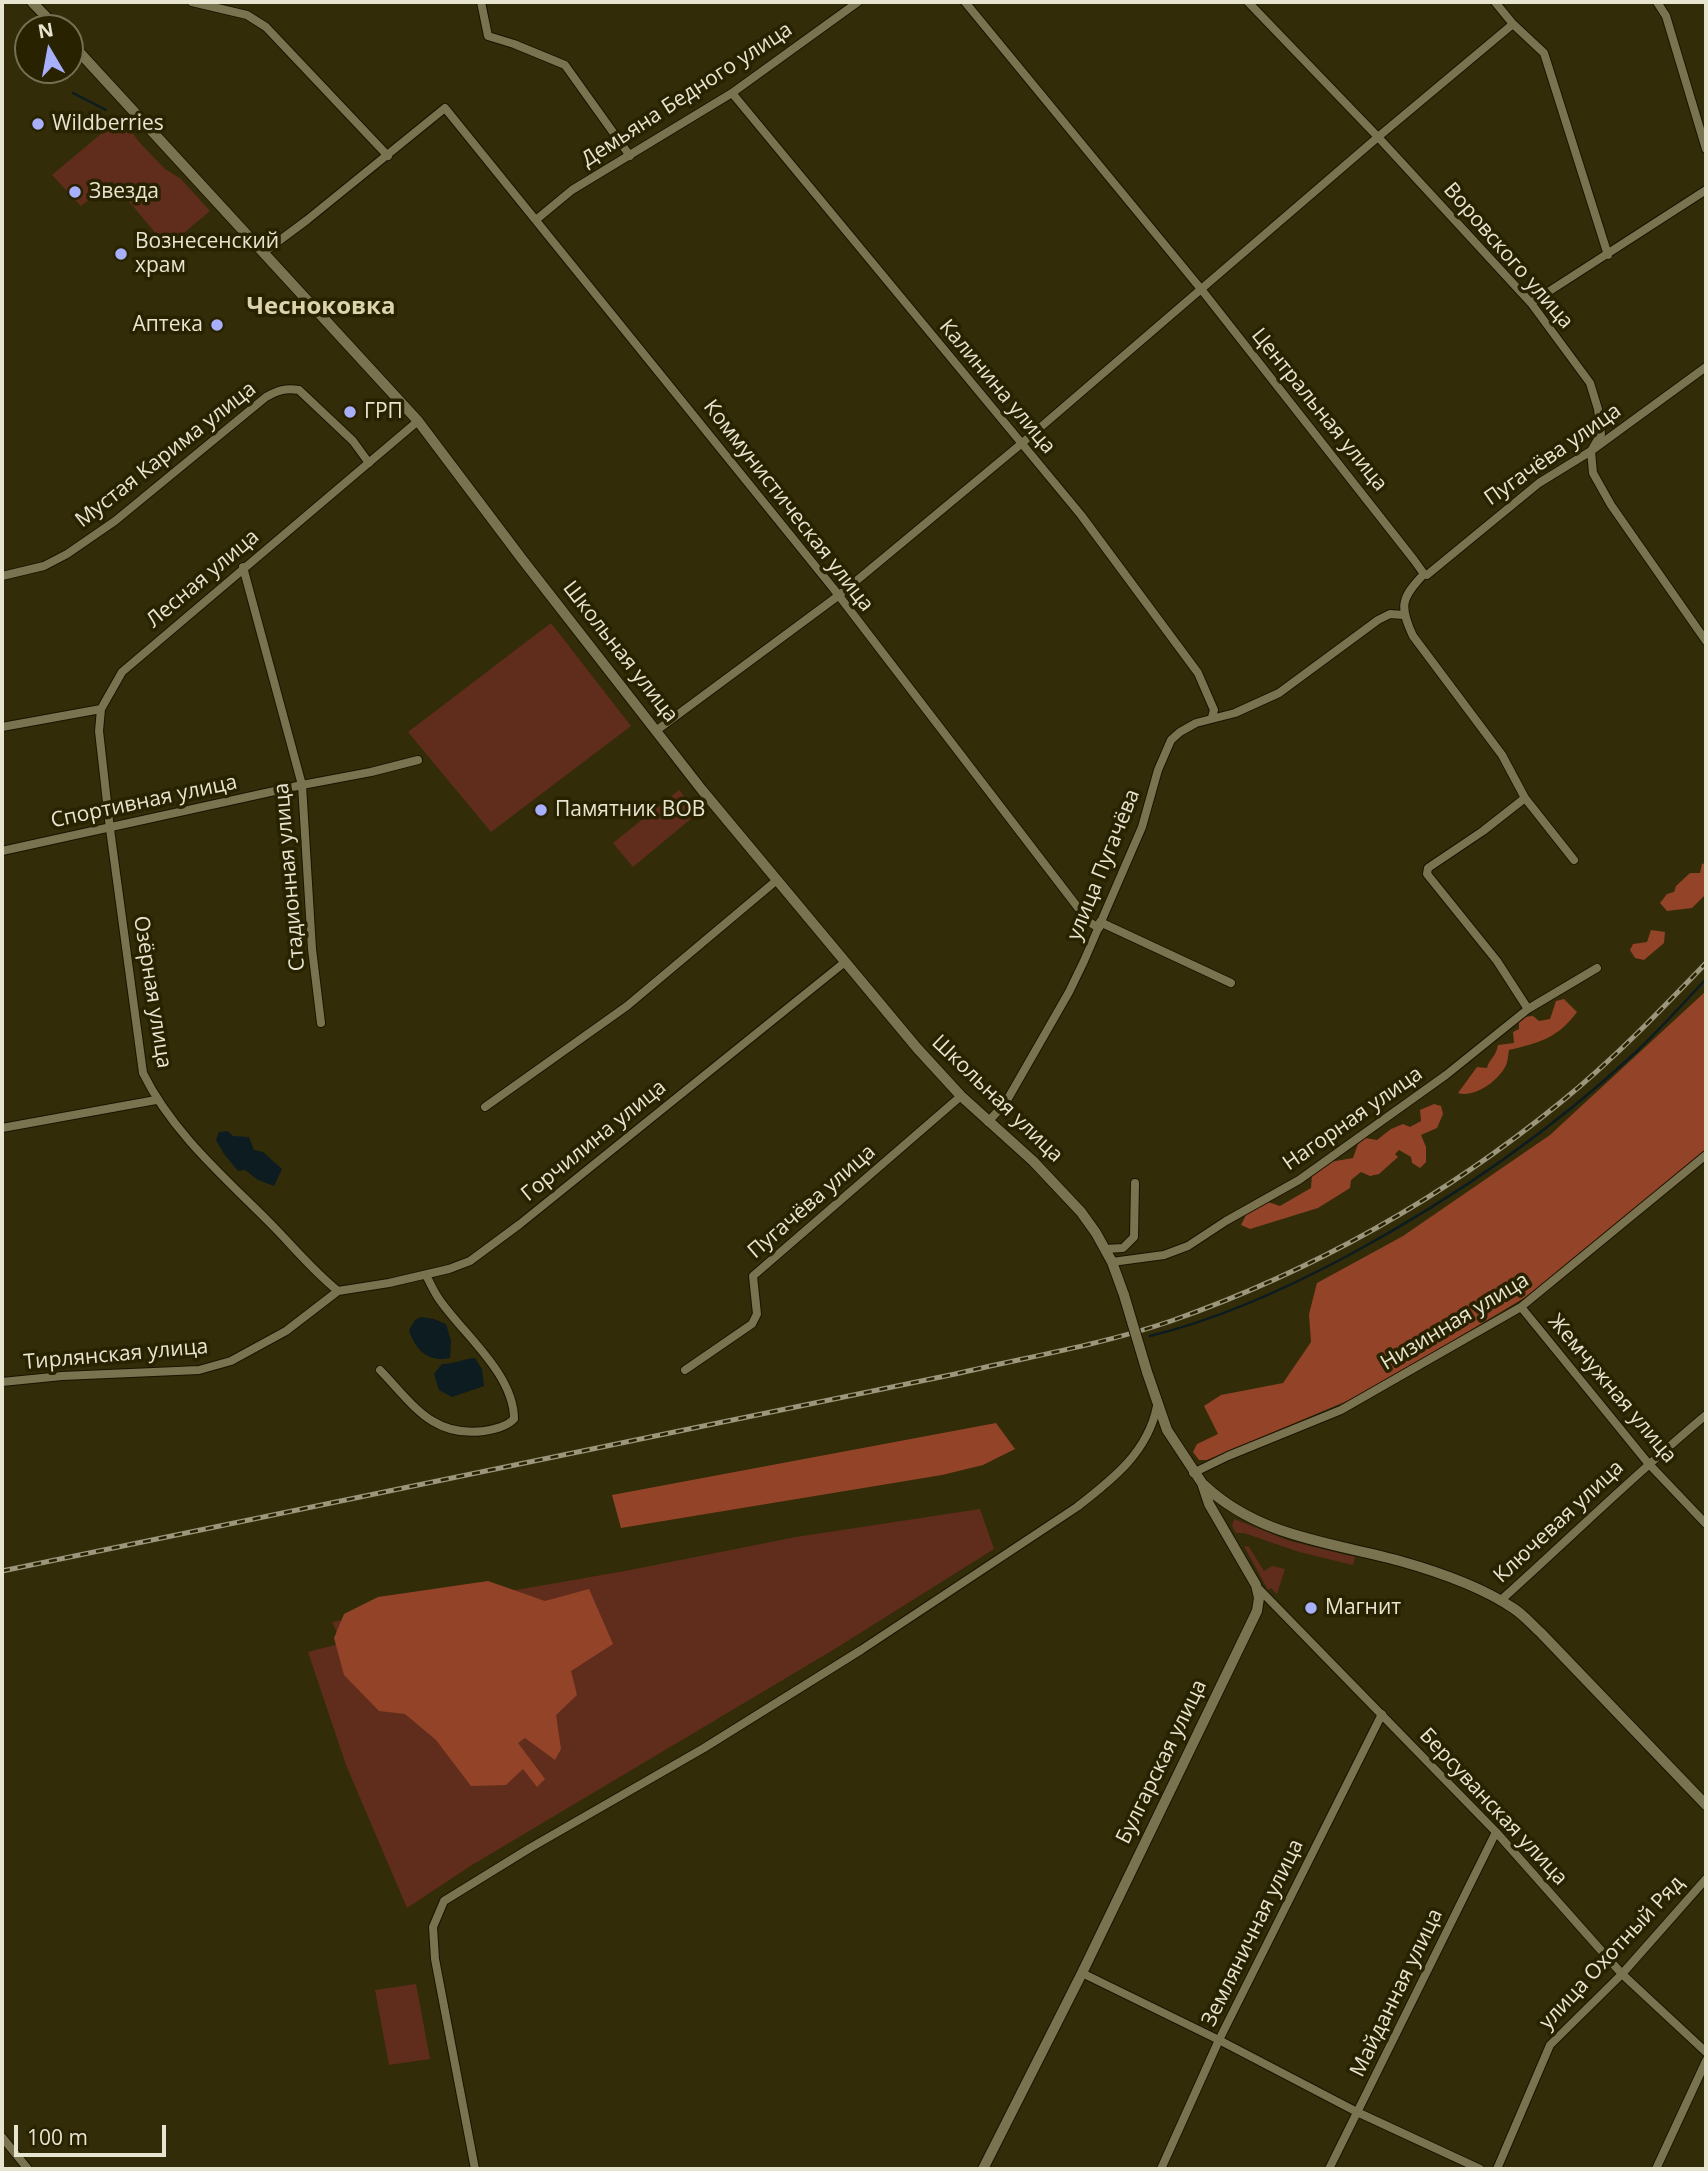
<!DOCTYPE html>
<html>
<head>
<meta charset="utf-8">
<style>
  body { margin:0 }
  #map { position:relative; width:1708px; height:2171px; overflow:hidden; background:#322c08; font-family:"Open Sans",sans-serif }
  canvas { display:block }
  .frame { position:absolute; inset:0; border:4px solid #e7e4d0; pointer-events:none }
  .north { position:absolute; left:14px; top:14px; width:70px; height:70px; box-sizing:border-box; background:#282200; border:2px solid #747053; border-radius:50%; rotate:350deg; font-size:19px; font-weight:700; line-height:28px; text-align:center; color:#e7e4d0 }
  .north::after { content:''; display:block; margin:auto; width:24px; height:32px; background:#a8b0fc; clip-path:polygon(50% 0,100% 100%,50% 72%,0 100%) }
  .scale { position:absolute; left:14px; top:2125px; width:152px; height:32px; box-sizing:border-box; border:4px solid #e7e4d0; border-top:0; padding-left:9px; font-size:21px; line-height:24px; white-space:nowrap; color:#e7e4d0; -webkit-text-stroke:5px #282200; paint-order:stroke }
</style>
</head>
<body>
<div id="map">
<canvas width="1708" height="2171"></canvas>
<div class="frame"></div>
<div class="north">N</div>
<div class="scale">100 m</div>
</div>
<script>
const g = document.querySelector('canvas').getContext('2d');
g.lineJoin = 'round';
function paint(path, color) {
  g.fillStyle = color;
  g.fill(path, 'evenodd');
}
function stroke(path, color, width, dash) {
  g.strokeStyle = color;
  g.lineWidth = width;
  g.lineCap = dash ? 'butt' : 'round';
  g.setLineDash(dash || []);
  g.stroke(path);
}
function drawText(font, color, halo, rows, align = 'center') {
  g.font = font + ' "Open Sans",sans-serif';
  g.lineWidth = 7;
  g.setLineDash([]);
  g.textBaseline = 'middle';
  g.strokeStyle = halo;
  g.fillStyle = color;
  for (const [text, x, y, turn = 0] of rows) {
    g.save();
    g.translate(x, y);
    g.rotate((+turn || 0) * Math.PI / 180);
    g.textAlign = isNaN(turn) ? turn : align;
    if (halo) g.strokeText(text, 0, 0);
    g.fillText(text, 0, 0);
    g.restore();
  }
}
const green = new Path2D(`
  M121,117l18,25 26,27 16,10 29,32 -43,36 -55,-66 -31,25 -29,-31z
  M551,623l80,103 -140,106 -83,-100z
  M679,790l19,23 -65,54 -20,-24z
  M980,1509l14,40 -161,101 -361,215 -65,43 -61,-143 -38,-113 34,-9 -10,-21 293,-51 171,-34z
  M1234,1519l56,22 65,16 -2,8 -54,-13 -55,-19h-8l-4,-7z
  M1244,1546l5,1 15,24 8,-5 13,3 -8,25 -6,-6 -3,2z
  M416,1984l14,75 -41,6 -14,-75z`);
const forest = new Path2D(`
  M1706,863v31l-14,14 -25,3 -7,-8 7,-9 7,-2 2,-6 14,-13h10l2,-9z
  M1651,930l14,2 -1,11 -20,17 -9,-2 -5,-8 3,-6 14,-2z
  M1706,991v162l-167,136 -173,104 -159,67h-8l-6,-8 4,-8 21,-10 -14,-28 17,-11 62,-12 28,-41 -2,-28 8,-31 86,-47 147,-101z
  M1564,999l13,13c-19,26 -38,31 -68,38 -1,5 -1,13 -4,17 -8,15 -31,31 -47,26l19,-26 10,1c2,-9 9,-11 11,-23l16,-2 -1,-11 6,-3v-8l4,-4 10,-1 6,5 11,-2 6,-18z
  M1434,1104l7,2 2,8 -6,14 -16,7 5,12v15l-6,6 -8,-5 -1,-6 -12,-7 -4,4 3,3 -19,17 -9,2 -9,-4 -10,8 -1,8 -32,20 -68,21 -9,-4 5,-10 22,-13 12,4 31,-18 1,-13 18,-13 23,-4 5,-14 7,-6 12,2 14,-11 12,-5 7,3 11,-6 -1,-11z
  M996,1423l19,26 -32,16 -41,10 -321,53 -9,-33z
  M488,1581l57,20 44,-12 24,55 -42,27 6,24 -21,20 5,34 -6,11 -30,-22 -7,5 27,36 -8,8 -14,-18 -17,16 -35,1 -35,-46 -31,-26 -26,-3 -35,-36 -10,-37 10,-24 34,-17z`);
const water = new Path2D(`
  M228,1131l5,5 16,1 5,13 9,2 19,17 -8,17 -16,-6 -13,-10 -7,1 -14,-17 -8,-14 3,-8z
  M421,1317l13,2 12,5 5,17 -1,17c-21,5 -35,-8 -41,-28l6,-10z
  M475,1358l7,11 2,17 -32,11 -13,-7 -5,-16 8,-10c13,0 20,-5 33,-6z`);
const stream = new Path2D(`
  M73,93l33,17
  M1150,1336c70,-17 138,-48 201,-82 103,-56 199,-122 285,-202 24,-23 47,-48 70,-73`);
const street = new Path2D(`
  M192,2l55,13 19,12 122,129
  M481,2l7,34 26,8 51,21 65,91
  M965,2l236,287 213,271 10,14c-23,24 -25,32 -11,62l89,119 23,43 49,62
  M1248,2l130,135 153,166 59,80 8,26 3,25 -10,17 2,22 18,32 95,136
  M1495,2l18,22 31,29 64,202
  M1657,2l9,14 40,133
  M732,93l349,422 117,158 16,37 -2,7
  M537,219l35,-29 160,-97 126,-91
  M264,252l43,-32 138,-112 388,480 256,334 10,6
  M1531,303l175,-113
  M243,567l59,218 10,164 9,74
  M1424,574l3,1 112,-92 52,-32 115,-84
  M2,576l42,-10 23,-12 48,-33 151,-124c12,-7 20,-9 33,-7l54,51 16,22
  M101,709l-2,22 11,98 33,244c29,59 80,103 126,149 23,23 43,48 69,69
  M2,727l99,-18 21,-37 296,-251
  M657,730l181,-134 183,-152 357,-307 135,-113
  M1525,798l-42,33 -55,37 -1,6 70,87 31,48
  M2,851l300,-66 69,-13 47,-12
  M1100,922l131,61
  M485,1107l142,-101 150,-126
  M988,1122l18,-20 63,-110 15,-31 58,-134 16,-57 13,-30 9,-8 16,-9 39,-10 44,-20 99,-73 12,-6 13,1
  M2,1128l154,-28
  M1105,1249l18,-1 11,-11 1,-54
  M1112,1262l52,-7 24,-9 38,-25 73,-41 147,-105 82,-66 69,-41
  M1521,1307l127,156 58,61
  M380,1370c32,33 52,68 104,61 11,-2 22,-4 30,-12 0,-45 -51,-85 -75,-120 -5,-7 -9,-16 -13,-24
  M685,1370l67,-46 5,-10 -4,-38 208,-180
  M2,1382l60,-6 137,-6 32,-9 55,-30 52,-40 51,-8 60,-14 21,-8 50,-37 325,-262
  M1193,1473l35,-17 113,-46 180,-103 185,-152
  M1258,1588l238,244 126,142 84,78
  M1500,1601c69,-62 135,-127 206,-186
  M1082,1973l137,67 138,72 123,57
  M2,2137l26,32
  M475,2169l-40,-210 -2,-32 11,-26 86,-53 174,-100 157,-98 216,-143c36,-28 71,-55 80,-101
  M1161,2169l58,-129 163,-326
  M1329,2169l167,-337
  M1497,2169l53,-124 72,-71 84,-95
  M1656,2169l50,-108`);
const secondary = new Path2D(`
  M32,2l25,26
  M70,42l348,379 104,138 180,231 215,258 44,48 72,65 48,51 15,21 16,29 12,33
  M1204,1485c55,52 126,57 196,76 39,11 80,25 113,47 11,7 19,17 28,25l165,172
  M983,2169l99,-196 175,-362 2,-13 -3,-13 -47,-81 -7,-21 -35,-53 -20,-58`);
const rail = new Path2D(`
  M2,1571l953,-197c72,-17 146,-29 216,-53 142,-50 273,-124 390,-219 52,-42 99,-91 145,-139`);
const secondaryBridge = new Path2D(`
  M1124,1295l23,77`);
const markers = [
  [38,124,7,"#a8b0fc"],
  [75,192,7,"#a8b0fc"],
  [121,254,7,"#a8b0fc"],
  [217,325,7,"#a8b0fc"],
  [350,412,7,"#a8b0fc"],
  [541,810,7,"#a8b0fc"],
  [1311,1608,7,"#a8b0fc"]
];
const streetNames = [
  ["Демьяна Бедного улица",687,95,-33],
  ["Воровского улица",1508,256,49],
  ["Калинина улица",997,387,50],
  ["Центральная улица",1319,410,51],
  ["Мустая Карима улица",166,455,-38],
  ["Пугачёва улица",1553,455,-35],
  ["Коммунистическая улица",788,506,52],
  ["Лесная улица",203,579,-40],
  ["Школьная улица",620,652,52],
  ["Спортивная улица",144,802,-12],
  ["улица Пугачёва",1104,865,-68],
  ["Стадионная улица",290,877,-95],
  ["Озёрная улица",152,992,81],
  ["Школьная улица",997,1099,44],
  ["Нагорная улица",1353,1119,-35],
  ["Горчилина улица",594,1141,-39],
  ["Пугачёва улица",812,1202,-41],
  ["Низинная улица",1455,1322,-31],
  ["Тирлянская улица",116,1355,-5],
  ["Жемчужная улица",1612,1389,50],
  ["Ключевая улица",1559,1522,-43],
  ["Булгарская улица",1162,1762,-64],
  ["Берсуванская улица",1493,1807,47],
  ["Земляничная улица",1253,1933,-64],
  ["улица Охотный Ряд",1612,1953,-47],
  ["Майданная улица",1397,1993,-64]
];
const poiNames = [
  ["Wildberries",52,124],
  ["Звезда",89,192],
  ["Вознесенский",135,242],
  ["храм",135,266],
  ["Аптека",203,325,"right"],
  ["ГРП",364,412],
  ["Памятник ВОВ",555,810],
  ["Магнит",1325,1608]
];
const quarterNames = [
  ["Чесноковка",321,307]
];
paint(green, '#602d1c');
paint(forest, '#934328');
paint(water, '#0d1c21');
stroke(stream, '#0d1c21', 2.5);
stroke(street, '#191400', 10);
stroke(secondary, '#191400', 12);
stroke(street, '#7a734f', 8);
stroke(secondary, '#7a734f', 10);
stroke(rail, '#9b967c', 5);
stroke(rail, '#282200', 2.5, [8]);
stroke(secondaryBridge, '#191400', 12, []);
stroke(secondaryBridge, '#7a734f', 10);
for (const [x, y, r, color] of markers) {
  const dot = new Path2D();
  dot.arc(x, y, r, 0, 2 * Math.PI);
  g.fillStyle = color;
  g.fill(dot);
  stroke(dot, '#282200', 2.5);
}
drawText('21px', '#e7e4d0', '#282200', streetNames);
drawText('21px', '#e7e4d0', '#282200', poiNames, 'left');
drawText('bold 24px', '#dcd4ad', '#282200', quarterNames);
</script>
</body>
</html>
